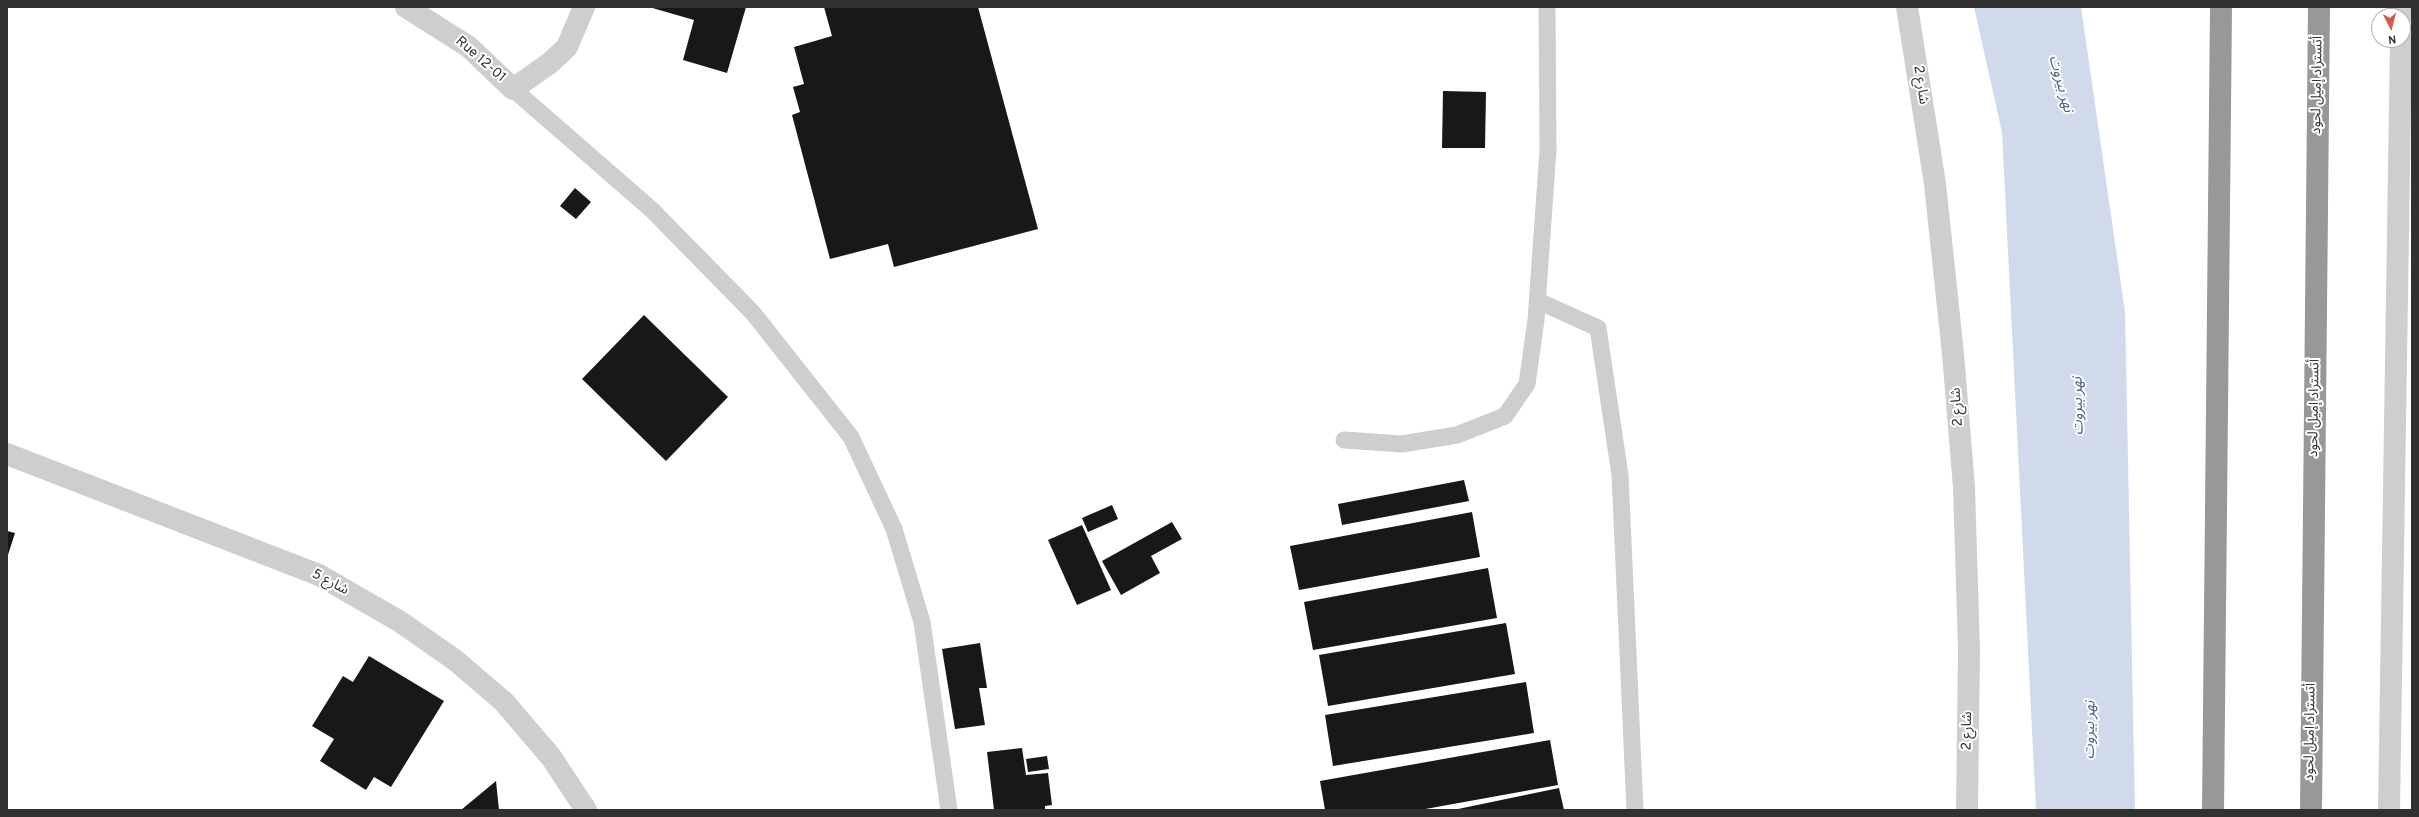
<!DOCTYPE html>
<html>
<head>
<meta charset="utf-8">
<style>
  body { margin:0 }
  #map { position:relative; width:2419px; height:817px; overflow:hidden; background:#fff; font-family:Overpass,sans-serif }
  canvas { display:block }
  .frame { position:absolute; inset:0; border:8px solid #313131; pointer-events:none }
  .north { position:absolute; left:2371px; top:8px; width:40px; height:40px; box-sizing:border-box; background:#fff; border:1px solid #adadad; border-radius:50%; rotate:174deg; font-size:11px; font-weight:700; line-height:16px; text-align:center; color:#313131 }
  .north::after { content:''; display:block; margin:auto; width:14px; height:18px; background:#d35d49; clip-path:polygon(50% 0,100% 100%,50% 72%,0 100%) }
</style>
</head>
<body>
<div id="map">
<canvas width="2419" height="817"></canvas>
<div class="frame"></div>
<div class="north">N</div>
</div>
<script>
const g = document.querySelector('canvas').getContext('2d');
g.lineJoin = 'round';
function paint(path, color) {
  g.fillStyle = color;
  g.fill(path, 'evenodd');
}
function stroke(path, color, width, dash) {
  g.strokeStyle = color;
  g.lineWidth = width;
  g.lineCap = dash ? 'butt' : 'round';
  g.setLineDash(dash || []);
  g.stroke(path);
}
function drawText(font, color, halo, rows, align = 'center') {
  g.font = font + ' Overpass,"Noto Sans Arabic",sans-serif';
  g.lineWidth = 4;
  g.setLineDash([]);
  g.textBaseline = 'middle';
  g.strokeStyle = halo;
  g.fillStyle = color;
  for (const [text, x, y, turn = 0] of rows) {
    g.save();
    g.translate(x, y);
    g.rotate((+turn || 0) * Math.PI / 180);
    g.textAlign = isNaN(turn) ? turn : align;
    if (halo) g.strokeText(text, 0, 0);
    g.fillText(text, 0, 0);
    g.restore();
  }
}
const water = new Path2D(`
  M1974,7h107l44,305 10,498h-99l-34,-678z`);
const building = new Path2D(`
  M649,7h97l-19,66 -44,-13 11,-40z
  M824,7h154l60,222 -144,38 -6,-23 -58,15 -38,-144 8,-3 -7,-25 11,-3 -10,-37 38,-11z
  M1443,91l43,1 -1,56h-43z
  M575,188l16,14 -15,17 -16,-13z
  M644,315l84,82 -62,64 -84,-82z
  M1464,480l5,21 -127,24 -4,-21z
  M1112,505l6,14 -30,13 -6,-14z
  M1472,512l8,45 -181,33 -9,-44z
  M1172,522l10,17 -31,17 9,17 -39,22 -19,-34z
  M1082,525l29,65 -34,15 -29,-65z
  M7,531l8,2 -8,25z
  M1488,568l9,50 -184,32 -9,-48z
  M1506,623l9,51 -187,32 -9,-51z
  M980,643l7,45h-8l6,37 -30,4 -13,-80z
  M369,656l75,45 -53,86 -17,-10 -8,13 -46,-29 14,-22 -22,-13 31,-50 10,6z
  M1526,682l8,51 -201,33 -8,-51z
  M1550,740l8,45 -138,25h-95l-5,-29z
  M1022,748l4,27 22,-2 4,32 -7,1v4h-51l-7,-58z
  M1047,756l2,13 -21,3 -2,-13z
  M496,781l3,29h-38z
  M1559,788l5,22h-106v-1z`);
const service = new Path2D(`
  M513,89l139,121 101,103 98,124 43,92 28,93 27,188
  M1538,301l60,27 22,147 15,335
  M1344,440l58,4 55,-9 48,-19 22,-32 9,-64 12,-170 -1,-143`);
const minor = new Path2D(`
  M406,7l63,40 44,42 37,-26 17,-16 17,-40
  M7,454l312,121 80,46 56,39 49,42 47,55 35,53`);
const tertiary = new Path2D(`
  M1907,7l28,177 18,170 11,133 5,163 -2,160
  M2401,16v-9
  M2389,810l12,-770`);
const motorway = new Path2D(`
  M2213,810l8,-803
  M2311,810l8,-803`);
const streetNames = [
  ["Rue 12-01",480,60,41],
  ["شارع 2",1920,85,81],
  ["أتستراد إميل لحود",2318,85,-89],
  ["شارع 2",1958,407,-94],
  ["أتستراد إميل لحود",2315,408,-89],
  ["شارع 5",330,583,28],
  ["شارع 2",1968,731,-89],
  ["أتستراد إميل لحود",2311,732,-89]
];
const waterNames = [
  ["نهر بيروت",2060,84,75],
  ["نهر بيروت",2079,406,-91],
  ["نهر بيروت",2091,730,-89]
];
paint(water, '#d0daea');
paint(building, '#181818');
stroke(service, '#cecece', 17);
stroke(minor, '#cecece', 22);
stroke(tertiary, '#cecece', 22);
stroke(motorway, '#989898', 22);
drawText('14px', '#313131', '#fff', streetNames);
drawText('italic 15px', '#47628b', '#fff', waterNames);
</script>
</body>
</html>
